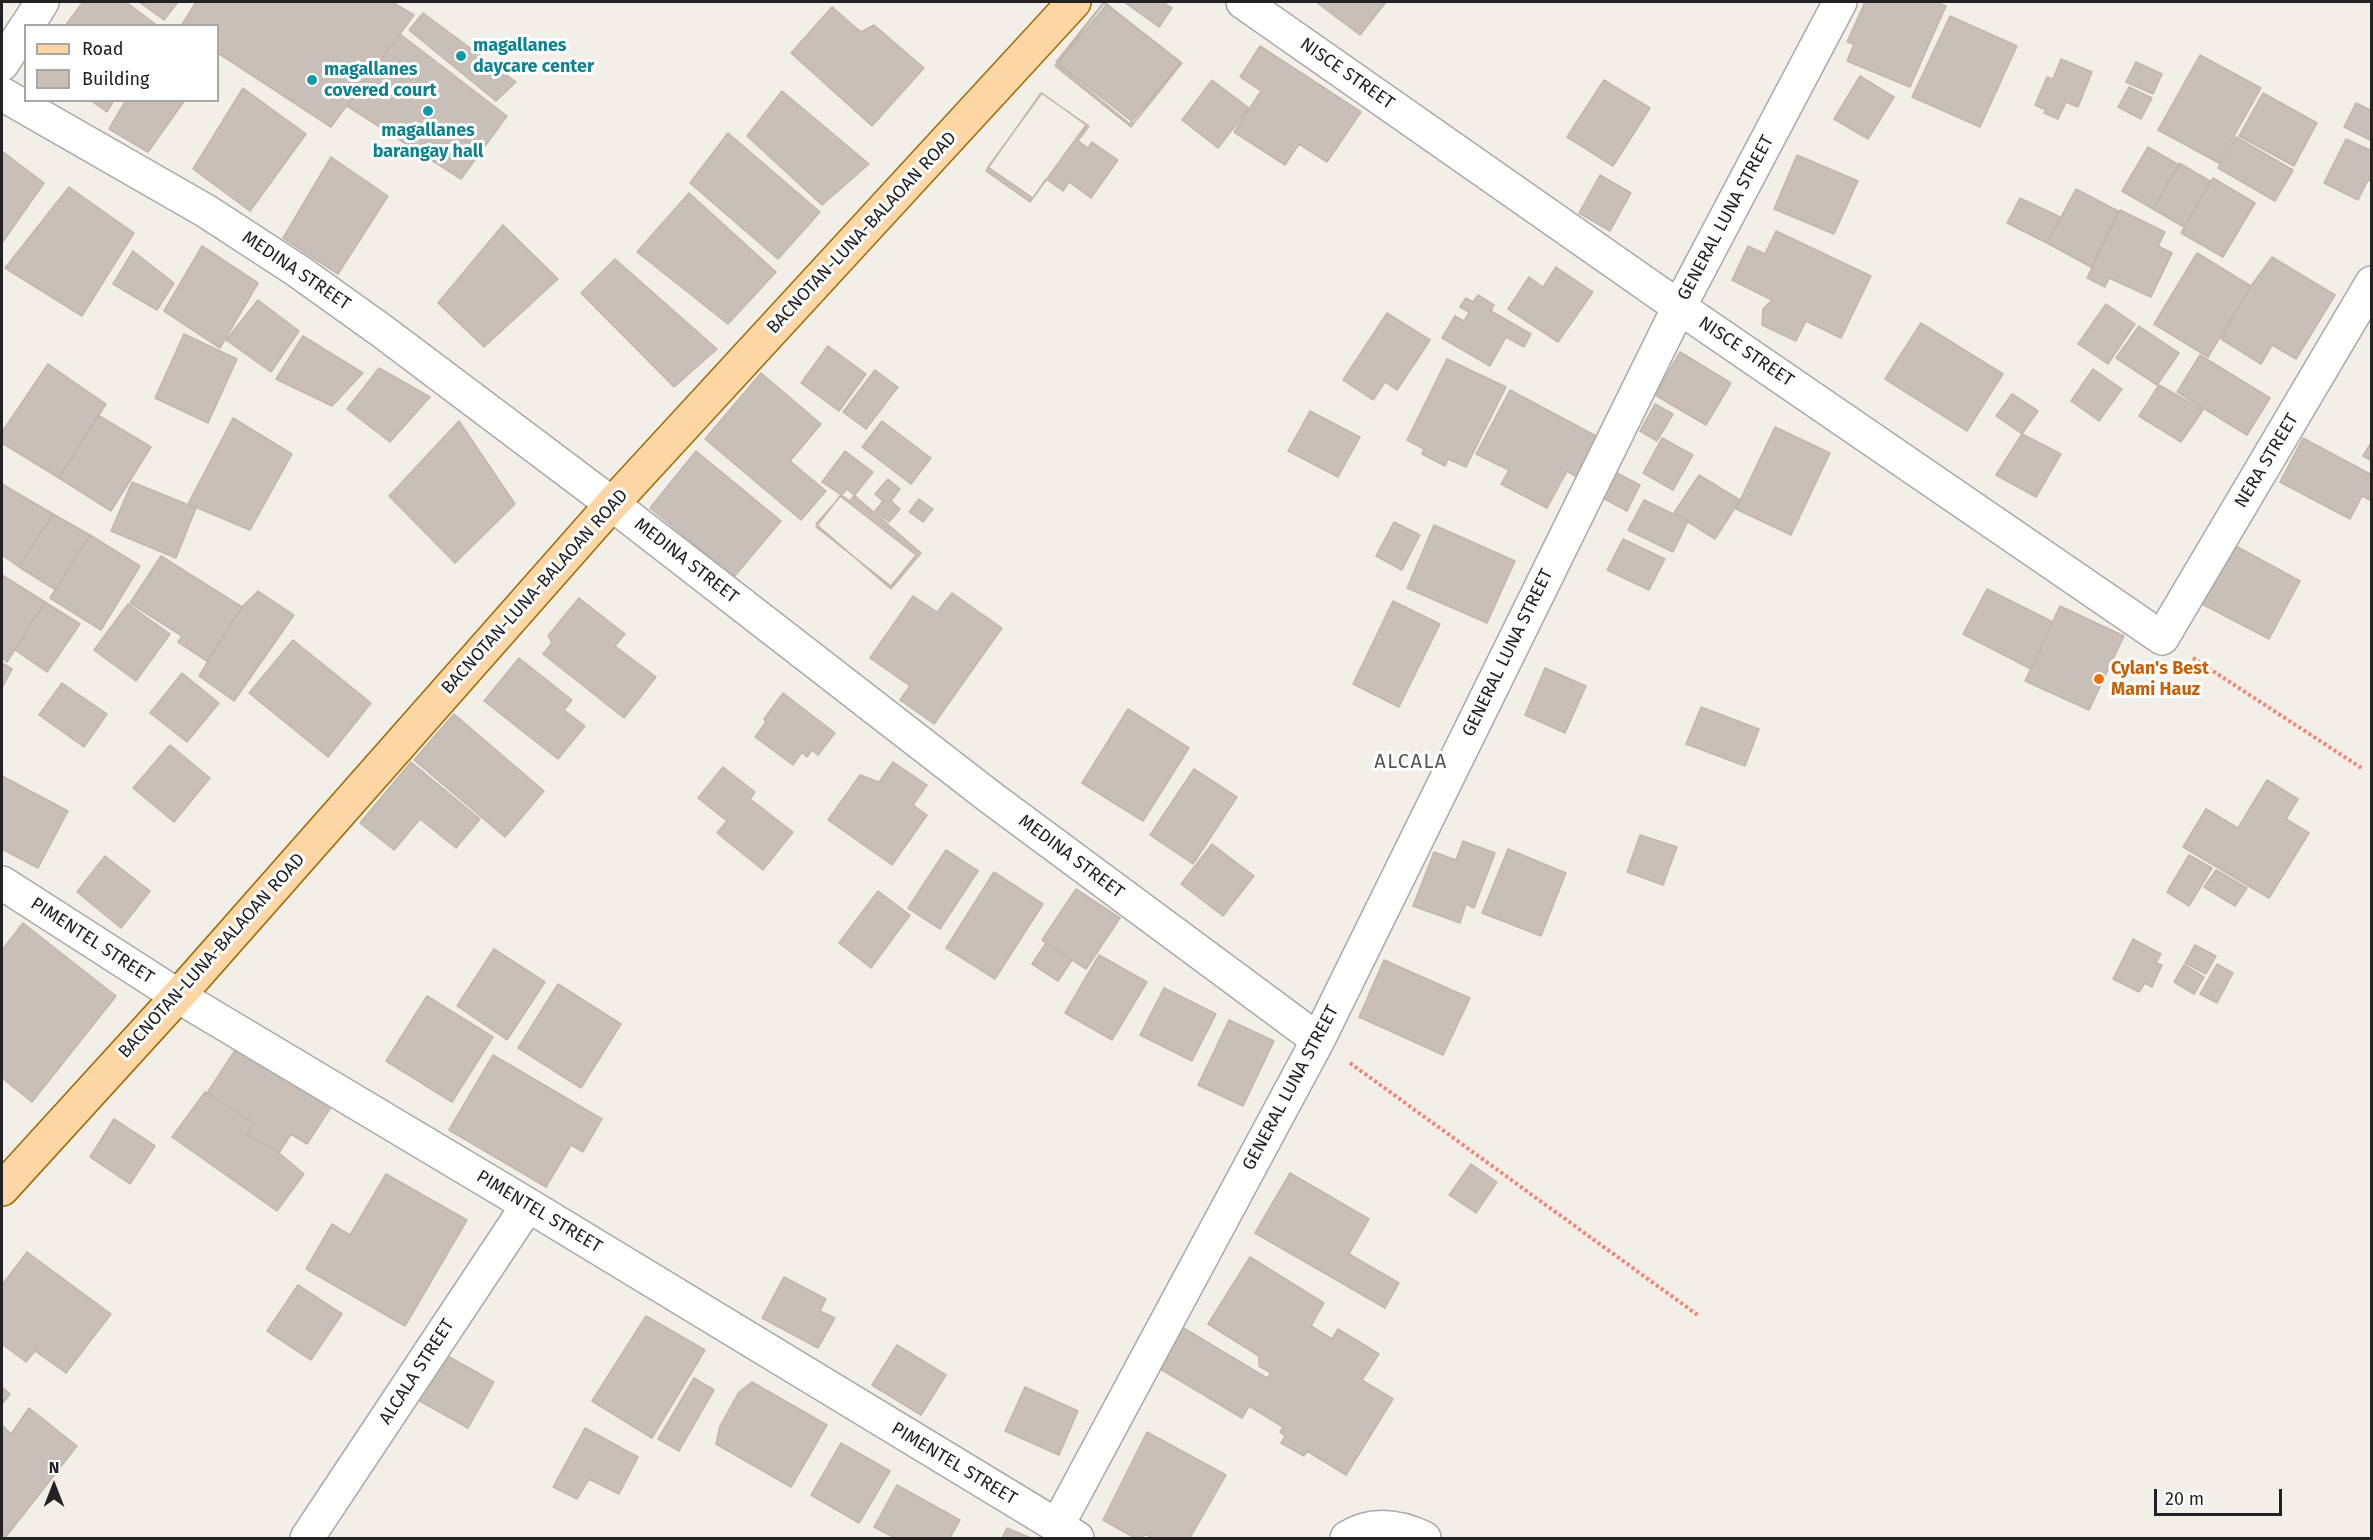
<!DOCTYPE html>
<html>
<head>
<meta charset="utf-8">
<style>
  body { margin:0 }
  #map { position:relative; width:2373px; height:1540px; overflow:hidden; background:#f2efe9; font-family:"Fira Sans",sans-serif }
  canvas { display:block }
  .frame { position:absolute; inset:0; border:3px solid #222; pointer-events:none }
  .legend { position:absolute; left:24px; top:24px; width:195px; height:78px; box-sizing:border-box; background:#fff; border:2px solid #a7a7a7; margin:0; padding:8px 10px; list-style:none; font-size:18px; color:#222 }
  .legend li { display:flex; align-items:center; gap:12px; height:30px }
  .legend b { width:30px; border:2px solid #a7a7a7 }
  .north { position:absolute; left:24px; top:1456px; width:60px; height:60px; -webkit-text-stroke:4px #fff; paint-order:stroke; rotate:0deg; font-size:16px; font-weight:700; line-height:24px; text-align:center; color:#222 }
  .north::after { content:''; display:block; margin:auto; width:21px; height:27px; background:#222; clip-path:polygon(50% 0,100% 100%,50% 72%,0 100%) }
  .scale { position:absolute; left:2154px; top:1489px; width:128px; height:27px; box-sizing:border-box; border:3px solid #222; border-top:0; padding-left:8px; font-size:18px; line-height:21px; white-space:nowrap; color:#222; -webkit-text-stroke:4px #fff; paint-order:stroke }
</style>
</head>
<body>
<div id="map">
<canvas width="2373" height="1540"></canvas>
<div class="frame"></div>
<ul class="legend">
<li><b style="height:8px;background:#fcd6a4"></b>Road</li>
<li><b style="height:16px;background:#c7bfb8"></b>Building</li>
</ul>
<div class="north">N</div>
<div class="scale">20 m</div>
</div>
<script>
const g = document.querySelector('canvas').getContext('2d');
g.lineJoin = 'round';
function paint(path, color) {
  g.fillStyle = color;
  g.fill(path, 'evenodd');
}
function stroke(path, color, width, dash) {
  g.strokeStyle = color;
  g.lineWidth = width;
  g.lineCap = dash ? 'butt' : 'round';
  g.setLineDash(dash || []);
  g.stroke(path);
}
function drawText(font, color, halo, rows, align = 'center') {
  g.font = font + ' "Fira Sans",sans-serif';
  g.lineWidth = 6;
  g.setLineDash([]);
  g.textBaseline = 'middle';
  g.strokeStyle = halo;
  g.fillStyle = color;
  for (const [text, x, y, turn = 0] of rows) {
    g.save();
    g.translate(x, y);
    g.rotate((+turn || 0) * Math.PI / 180);
    g.textAlign = isNaN(turn) ? turn : align;
    if (halo) g.strokeText(text, 0, 0);
    g.fillText(text, 0, 0);
    g.restore();
  }
}
const building = new Path2D(`
  M83,2h43l32,24h-93z
  M139,2h39l-14,18z
  M196,2h196l22,13 -83,112 -113,-74v-27h-37z
  M1104,2l78,61 -48,60 -78,-61z
  M1124,2h39l9,6 -13,19z
  M1316,2h70l-26,33z
  M1865,2h71l10,4 -36,81 -63,-26 7,-17 -7,-2z
  M1104,3l76,59 -49,65 -76,-61z
  M1107,4l73,59 -50,61 -73,-60z
  M832,7l29,25 13,-7 50,43 -52,58 -81,-73z
  M423,13l93,69 -20,19 -87,-71z
  M1950,16l67,30 -37,81 -68,-30z
  M400,34l107,82 -46,63 -114,-73z
  M1260,46l101,66 -34,50 -28,-18 -14,21 -51,-33 27,-41 -21,-14z
  M2200,55l61,33 -42,75 -61,-33z
  M2061,59l31,13 -14,35 -12,-5 -8,17 -14,-6 2,-3 -11,-5 12,-28 6,2z
  M2136,62l26,12 -9,20 -27,-12z
  M1860,76l34,21 -26,42 -34,-20z
  M1212,80l37,28 -31,40 -36,-28z
  M1604,80l46,28 -37,58 -46,-29z
  M2129,87l23,11 -11,21 -23,-12z
  M243,88l63,46 -56,77 -57,-42z
  M782,91l87,73 -47,41 -75,-69z
  M1041,93l48,33 -11,15 10,7 4,-6 26,18 -27,38 -22,-16 -6,9 -17,-12 -16,23 -44,-31z
  M1042,93l44,32 -53,73 -45,-31z
  M2263,93l54,30 -23,43 -55,-30z
  M90,100h24l-7,12z
  M126,100h59l-37,52 -39,-23z
  M2356,103l16,8v30l-28,-14z
  M728,133l92,79 -42,47 -88,-76z
  M2236,137l57,33 -18,31 -57,-33z
  M2346,139l26,12v31l-4,-2 -10,20 -34,-17z
  M2148,147l31,18 -26,44 -31,-18z
  M2,151l42,32 -42,60z
  M1797,155l61,26 -24,53 -60,-25z
  M331,157l57,39 -50,78 -55,-36z
  M2179,163l31,18 -26,46 -31,-18z
  M1600,175l31,18 -21,38 -31,-18z
  M2213,178l42,25 -32,54 -42,-24z
  M69,187l65,46 -52,83 -77,-48z
  M2076,189l42,22 -27,56 -44,-24z
  M689,193l87,79 -48,52 -91,-72z
  M2020,198l40,19 -13,26 -40,-20z
  M2120,210l45,22 -7,14 14,7 -21,44 -42,-19 -4,9 -18,-9z
  M503,225l55,54 -74,68 -46,-44z
  M1776,231l95,45 -30,62 -35,-17 -10,20 -34,-16 1,-16 9,-9 -40,-20 16,-34 17,8z
  M202,246l56,37 -38,65 -56,-37z
  M133,251l41,32 -17,27 -44,-26z
  M2197,253l54,33 -43,71 -54,-33z
  M2272,257l63,38 -39,64 -24,-14 -11,19 -40,-25 30,-53z
  M615,259l102,90 -43,38 -93,-94z
  M1556,267l37,25 -35,50 -50,-33 21,-32 14,10z
  M1478,295l16,10 -3,6 40,23 -7,13 -18,-10 -16,29 -48,-28 13,-22 9,5 5,-9 -9,-5 6,-9 7,4z
  M258,300l41,31 -28,41 -45,-32z
  M2106,304l29,20 -27,40 -30,-20z
  M1387,313l43,27 -33,50 -12,-8 -12,18 -30,-20z
  M1921,323l82,51 -36,57 -82,-52z
  M2139,326l40,27 -22,32 -41,-27z
  M184,334l53,25 -29,64 -53,-25z
  M303,336l60,37 -31,33 -56,-27z
  M828,346l38,28 -27,37 -38,-28z
  M1680,352l51,31 -25,42 -51,-30z
  M2200,355l70,43 -23,37 -70,-43z
  M1447,359l59,28 -40,80 -18,-8 -3,7 -23,-12 2,-5 -17,-9z
  M48,364l58,40 -47,74 -57,-35v-11z
  M379,368l51,29 -40,45 -43,-33z
  M2093,369l29,20 -23,32 -28,-20z
  M875,370l23,17 -32,42 -23,-17z
  M761,373l60,51 -31,37 36,30 -25,29 -96,-81z
  M2159,385l44,25 -22,32 -42,-26z
  M1510,390l88,47 -21,40 -10,-6 -20,37 -46,-24 8,-14 -33,-16z
  M2012,394l26,17 -16,23 -26,-18z
  M1655,404l18,10 -16,27 -17,-10z
  M1310,411l50,26 -22,40 -50,-26z
  M98,415l53,32 -40,64 -52,-33z
  M233,418l59,36 -42,76 -62,-26z
  M459,421l56,83 -60,59 -66,-67z
  M882,421l49,37 -20,26 -49,-37z
  M1775,427l55,26 -39,82 -55,-26z
  M2022,434l39,20 -25,43 -40,-22z
  M1662,438l31,17 -20,35 -30,-17z
  M2303,438l69,37v26l-10,-5 -12,23 -70,-37z
  M2372,441v20l-9,-5z
  M696,451l85,70 -47,56 -84,-69z
  M845,451l28,21 -23,29 -28,-19z
  M1615,472l25,13 -13,26 -26,-14z
  M1699,475l41,25 -25,39 -41,-26z
  M888,479l12,10 -9,12 9,8 -11,13 -14,-11 8,-10 -8,-7z
  M132,482l64,26 -20,50 -65,-27z
  M2,484l51,30 -34,53 -17,-12z
  M847,489l74,64 -30,36 -75,-65z
  M840,496l76,59 -25,31 -75,-59z
  M919,499l14,10 -10,13 -14,-10z
  M1644,500l44,21 -15,31 -45,-22z
  M53,514l37,21 -34,55 -37,-23z
  M1394,522l26,13 -18,35 -26,-14z
  M1434,525l81,36 -28,62 -80,-35z
  M90,535l50,31 -39,64 -51,-32z
  M1623,539l42,20 -16,31 -42,-20z
  M2234,545l66,36 -31,58 -67,-35z
  M161,556l81,51 -35,54 -29,-19 4,-6 -52,-33z
  M2,575l43,27 -38,60 -5,-4z
  M1987,589l66,33 -22,47 -68,-35z
  M258,591l36,24 -60,86 -35,-25 43,-69z
  M952,593l50,35 -68,96 -34,-24 10,-14 -40,-28 43,-62 24,16z
  M579,598l46,36 -10,12 41,31 -32,41 -81,-64 9,-11 -4,-7z
  M1393,601l47,23 -41,83 -46,-23z
  M45,602l35,22 -33,48 -32,-22z
  M128,604l42,30 -34,47 -42,-31z
  M2060,606l64,30 -35,74 -64,-29z
  M293,640l78,63 -43,54 -79,-64z
  M519,658l53,42 -8,10 21,16 -27,33 -74,-58z
  M2,663l10,6 -10,19z
  M1545,668l41,18 -21,47 -40,-18z
  M182,673l37,30 -32,39 -37,-29z
  M62,683l45,31 -23,33 -45,-32z
  M783,693l52,40 -17,22 -6,-5 -5,7 -5,-5 -9,13 -38,-28 11,-15 -2,-3z
  M1701,707l58,22 -14,37 -59,-22z
  M1128,709l61,39 -46,73 -61,-38z
  M454,714l90,77 -39,46 -91,-77z
  M170,745l40,33 -36,44 -41,-34z
  M411,762l69,57 -24,29 -36,-29 -26,31 -34,-27z
  M893,762l34,23 -14,20 14,10 -35,50 -64,-45 32,-45 19,7z
  M723,767l32,25 -5,7 43,33 -30,38 -46,-37 10,-12 -29,-23z
  M1194,769l43,28 -44,67 -43,-29z
  M2,776l66,35 -30,57 -36,-19z
  M2267,780l31,19 -12,20 23,14 -40,65 -86,-51 23,-38 32,19z
  M1640,835l37,12 -14,38 -36,-13z
  M1463,841l32,12 -21,55 -8,-4 -6,19 -47,-17 21,-54 22,8z
  M1212,844l42,32 -31,40 -42,-32z
  M1508,849l58,24 -25,63 -59,-23z
  M946,850l32,21 -38,58 -32,-21z
  M2189,855l23,13 -23,38 -22,-14z
  M105,856l45,35 -29,37 -44,-36z
  M2216,870l31,18 -12,18 -31,-19z
  M994,872l49,32 -48,75 -49,-31z
  M1076,889l44,29 -34,51 -44,-29z
  M878,891l32,24 -39,53 -32,-25z
  M23,923l93,73 -84,106 -30,-24v-128z
  M2133,939l28,15 -5,9 6,2 -10,22 -7,-4 -6,9 -26,-13z
  M1046,943l26,17 -14,21 -26,-17z
  M2195,945l21,11 -10,18 -21,-11z
  M494,949l51,33 -38,58 -50,-34z
  M1099,955l48,27 -35,58 -47,-27z
  M1384,960l86,38 -27,57 -84,-38z
  M2217,964l16,9 -16,30 -17,-9z
  M2184,965l20,12 -10,17 -20,-12z
  M558,984l63,40 -40,64 -63,-40z
  M1164,988l52,26 -24,47 -52,-26z
  M427,996l66,41 -41,65 -66,-41z
  M1229,1020l45,21 -31,65 -45,-21z
  M241,1041l94,60 -28,43 -16,-10 -12,19 -32,-19 7,-11 -47,-30z
  M493,1055l109,64 -19,33 -12,-7 -25,42 -97,-57z
  M205,1092l49,31 -7,11 32,19 25,21 -27,37 -105,-74z
  M114,1119l41,27 -25,38 -40,-27z
  M1471,1164l26,18 -21,31 -27,-18z
  M1290,1173l79,46 -20,35 50,29 -14,25 -130,-75z
  M386,1174l81,46 -62,106 -99,-57 26,-45 18,11z
  M27,1252l84,62 -45,59 -31,-22 -9,11 -24,-18v-59z
  M1250,1257l74,46 -13,23 21,13 6,-10 41,25 -17,26 31,19 -47,76 -39,-24 -3,5 -23,-13 4,-7 -5,-4 3,-5 -34,-21 -7,12 -93,-56 23,-41 95,57 4,-5 -12,-7v-10l-51,-32z
  M784,1277l42,22 -6,12 15,7 -17,30 -56,-30z
  M298,1285l44,29 -31,46 -44,-29z
  M646,1316l59,34 -53,88 -60,-37z
  M897,1345l49,30 -25,40 -49,-30z
  M444,1354l50,28 -26,46 -50,-28z
  M694,1378l20,12 -35,61 -21,-12z
  M752,1382l75,43 -36,62 -75,-43 4,-18 19,-34z
  M2,1387l8,7 -8,10z
  M1025,1387l53,24 -19,44 -54,-24z
  M29,1408l48,38 -72,92h-3v-113l9,9z
  M585,1428l53,29 -19,37 -30,-15 -12,20 -24,-12z
  M1147,1432l79,43 -36,63h-38l-7,-4 -3,4h-7l-32,-18z
  M841,1443l49,28 -31,52 -48,-28z
  M897,1485l63,35 -10,18h-55l-21,-11z
  M1007,1528l24,10h-29z`);
const path = new Path2D(`
  M2193,658l170,111
  M1350,1063l349,253`);
const minor = new Path2D(`
  M1243,2l436,305 483,331 210,-355
  M27,26l15,-24
  M2,64l24,-37
  M2,94l204,117 92,60 84,60 230,173 378,293 328,243
  M2,883l176,113 350,209 549,333
  M1057,1526l261,-486 361,-733 161,-305
  M307,1538l221,-333
  M1347,1538c25,-16 53,-11 77,0`);
const major = new Path2D(`
  M2,1189l176,-193 434,-492 462,-502`);
const markers = [
  [461,56,6,"#0f9aa8"],
  [312,80,6,"#0f9aa8"],
  [428,111,6,"#0f9aa8"],
  [2099,679,6,"#e8710a"]
];
const cultureNames = [
  ["magallanes",473,46],
  ["daycare center",473,67],
  ["magallanes",324,70],
  ["covered court",324,91],
  ["magallanes",428,131,"center"],
  ["barangay hall",428,152,"center"]
];
const streetNames = [
  ["NISCE STREET",1347,74,35],
  ["GENERAL LUNA STREET",1726,218,-62],
  ["BACNOTAN-LUNA-BALAOAN ROAD",862,233,-47],
  ["MEDINA STREET",296,271,34],
  ["NISCE STREET",1746,352,34],
  ["NERA STREET",2267,461,-59],
  ["MEDINA STREET",686,561,38],
  ["BACNOTAN-LUNA-BALAOAN ROAD",535,592,-48],
  ["GENERAL LUNA STREET",1508,653,-64],
  ["MEDINA STREET",1071,857,37],
  ["PIMENTEL STREET",92,941,33],
  ["BACNOTAN-LUNA-BALAOAN ROAD",212,956,-48],
  ["GENERAL LUNA STREET",1291,1088,-62],
  ["PIMENTEL STREET",539,1212,31],
  ["ALCALA STREET",417,1372,-57],
  ["PIMENTEL STREET",954,1464,31]
];
const foodNames = [
  ["Cylan's Best",2111,669],
  ["Mami Hauz",2111,690]
];
const neighbourhoodNames = [
  ["ALCALA",1411,762]
];
paint(building, '#c7bfb8');
stroke(building, '#c4b6ab', 1.5);
stroke(minor, '#a9a9a9', 36);
stroke(major, '#a06b00', 36);
stroke(path, '#fa8072', 4, [3, 3]);
stroke(minor, '#fff', 33);
stroke(major, '#fcd6a4', 33);
for (const [x, y, r, color] of markers) {
  const dot = new Path2D();
  dot.arc(x, y, r, 0, 2 * Math.PI);
  g.fillStyle = color;
  g.fill(dot);
  stroke(dot, '#fff', 2);
}
drawText('bold 18px', '#0d838f', '#fff', cultureNames, 'left');
drawText('18px', '#222', '#fff', streetNames);
drawText('bold 18px', '#c56008', '#fff', foodNames, 'left');
g.letterSpacing = '1.5px';
drawText('20px', '#555', '#fff', neighbourhoodNames);
g.letterSpacing = '0px';
</script>
</body>
</html>
